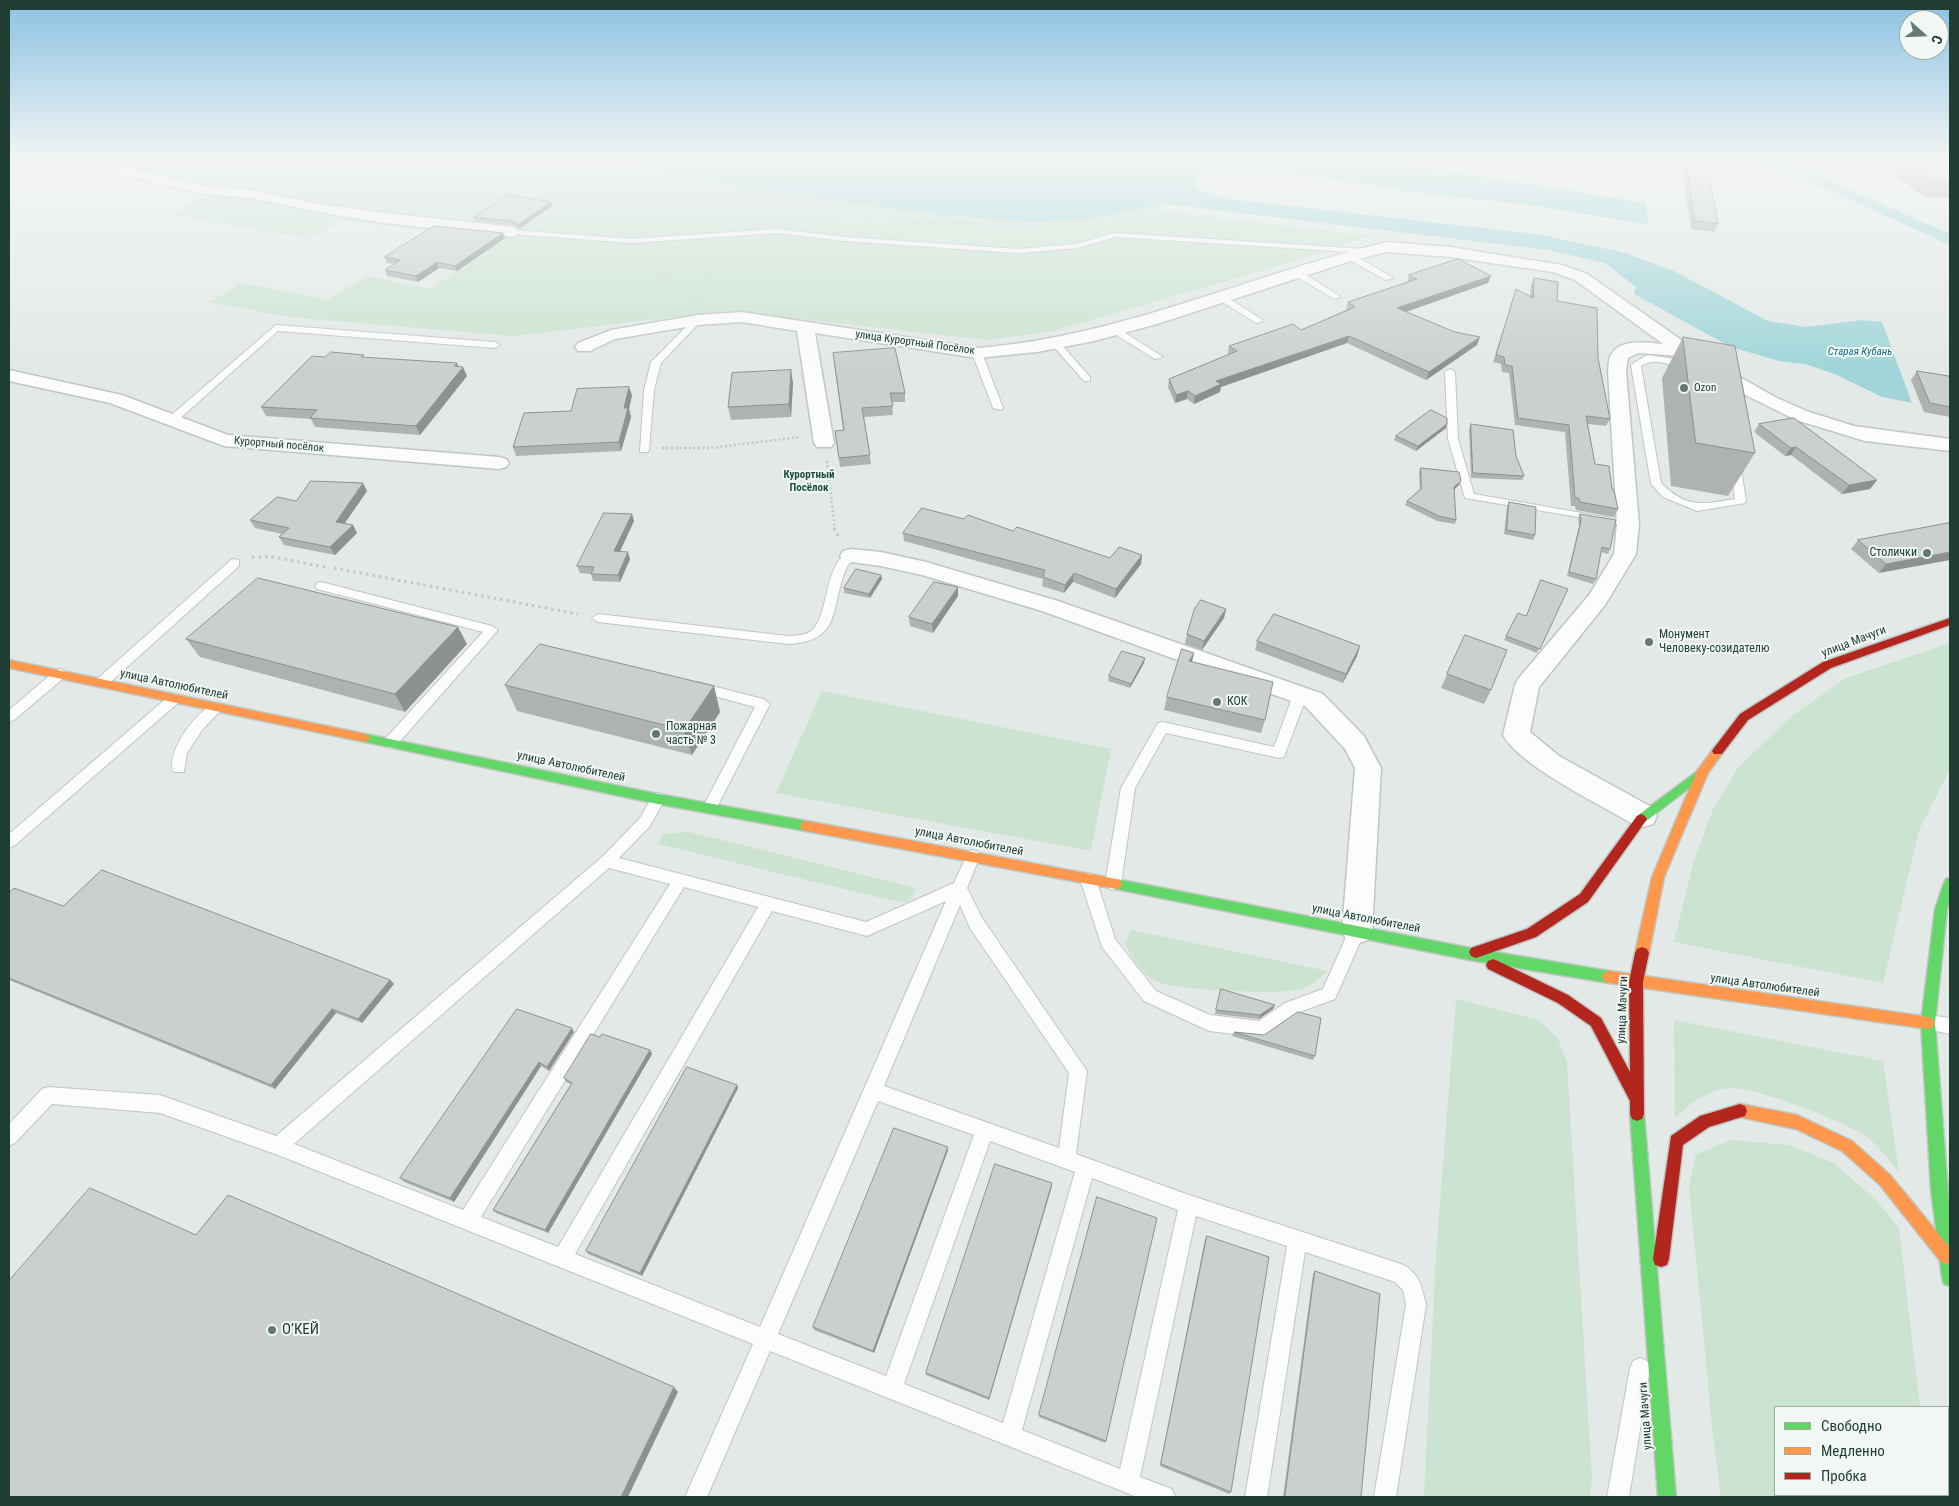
<!DOCTYPE html>
<html>
<head>
<meta charset="utf-8">
<style>
  body { margin:0 }
  #map { position:relative; width:1959px; height:1506px; overflow:hidden; background:#e3e9e6; font-family:"Roboto Condensed",sans-serif }
  canvas { display:block }
  .frame { position:absolute; inset:0; border:10px solid #203d34; pointer-events:none }
  .legend { position:absolute; left:1774px; top:1406px; width:175px; height:90px; box-sizing:border-box; background:#f1f8f4; border:1px solid #9dada7; margin:0; padding:6px 9px; list-style:none; font-size:15px; color:#203d34 }
  .legend li { display:flex; align-items:center; gap:10px; height:25px }
  .legend b { width:25px; border:1px solid #9dada7 }
  .north { position:absolute; left:1899px; top:10px; width:50px; height:50px; box-sizing:border-box; background:#f1f8f4; border:1px solid #9dada7; border-radius:50%; rotate:110deg; font-size:14px; font-weight:700; line-height:20px; text-align:center; color:#203d34 }
  .north::after { content:''; display:block; margin:auto; width:18px; height:22px; background:#647972; clip-path:polygon(50% 0,100% 100%,50% 72%,0 100%) }
</style>
</head>
<body>
<div id="map">
<canvas width="1959" height="1506"></canvas>
<div class="frame"></div>
<ul class="legend">
<li><b style="height:6px;background:#63d668"></b>Свободно</li>
<li><b style="height:6px;background:#ff974d"></b>Медленно</li>
<li><b style="height:6px;background:#b3261e"></b>Пробка</li>
</ul>
<div class="north">С</div>
</div>
<script>
const g = document.querySelector('canvas').getContext('2d');
g.lineJoin = 'round';
function paint(path, color) {
  g.fillStyle = color;
  g.fill(path, 'evenodd');
}
function stroke(path, color, width, dash) {
  g.strokeStyle = color;
  g.lineWidth = width;
  g.lineCap = dash ? 'butt' : 'round';
  g.setLineDash(dash || []);
  g.stroke(path);
}
function drawText(font, color, halo, rows, align = 'center') {
  g.font = font + ' "Roboto Condensed",sans-serif';
  g.lineWidth = 4;
  g.setLineDash([]);
  g.textBaseline = 'middle';
  g.strokeStyle = halo;
  g.fillStyle = color;
  for (const [text, x, y, turn = 0] of rows) {
    g.save();
    g.translate(x, y);
    g.rotate((+turn || 0) * Math.PI / 180);
    g.textAlign = isNaN(turn) ? turn : align;
    if (halo) g.strokeText(text, 0, 0);
    g.fillText(text, 0, 0);
    g.restore();
  }
}
const green = new Path2D(`
  M95,160h535l22,7 12,9 234,34 113,11 25,1 129,-18 -5,6 210,26 -71,24 -245,71 -67,9 -261,-29 -213,25 -224,-19 -79,-15 31,-19 88,17 37,-24 65,13 66,-46 -61,-11 -93,-12 -33,19 -139,-24 44,-25z
  M1950,643v126l-31,61 -36,153 -209,-41 19,-78 20,-55 25,-41 55,-53 53,-37z
  M822,691l289,58 -20,102 -315,-58z
  M689,832l227,56 -3,8 -6,6 -13,-1 -236,-57 5,-10z
  M1131,930l197,41c-7,5 -16,15 -25,18 -20,6 -133,2 -149,-9 -14,-9 -22,-22 -29,-36z
  M1456,999l83,21 19,19 9,24 25,417 -2,17h-166l12,-243z
  M1674,1020l209,41 16,111c-10,-11 -19,-25 -31,-34 -18,-15 -118,-53 -140,-50 -22,3 -38,15 -53,30z
  M1732,1140l57,5 45,18 42,37 23,28 21,179h-145v88h155v2h-209l-8,-61 -24,-251 7,-31z`);
const water = new Path2D(`
  M630,160h751l265,43 2,21 -120,-19 -123,-14 -93,-15 -63,-5 -48,3 -7,13 27,11 315,36 90,19 48,18 94,50 38,6 56,-7 20,2 30,81 -30,-6 -47,-23 -30,-10 -26,-3 -48,-14 -97,-53 2,-7 -31,-24 -57,-13 -383,-46 -75,15 -54,3 -25,-1 -113,-11 -234,-34 -12,-9z
  M1763,160h19l168,74v11z`);
const pathFar2 = new Path2D(`
  M466,160l189,36 66,10 329,24
  M341,171l17,3
  M362,184l12,-7 -16,-3 27,-14
  M310,187l53,-27
  M346,193l16,-9 -3,-1
  M656,197l17,26
  M460,206l56,-37
  M692,254l5,9 9,8 -9,31
  M649,255l18,25 18,11 10,10`);
const pathFar1 = new Path2D(`
  M662,448h48l90,-11
  M827,461l8,69`);
const path = new Path2D(`
  M834,528l5,10
  M252,557h21l52,10
  M334,568l244,46`);
const lane = new Path2D(`
  M777,229l67,8 174,12 58,-5 39,-11 251,16 4,2 -4,2 -251,-16 -38,11 -59,5 -174,-12 -67,-8 -146,10 -118,-9 -4,-2 4,-2 118,9z
  M1346,254h6l41,24 -7,2 -40,-22z
  M1294,271h6l41,26 -7,2 -40,-24z
  M1218,295h6l40,26 -8,2 -38,-24z
  M695,318l7,2 -41,43 -7,27 -5,60 -1,2h-8l4,-62 7,-28z
  M276,325l219,17 5,3 -5,3 -217,-17 -101,90h-8v-4z
  M1116,328l3,1 44,28 -8,2 -42,-26v-4z
  M1054,343h6l30,34v4h-6l-30,-34z
  M974,351l8,2 21,55 -1,2 -9,-2 -21,-55z
  M1647,355l29,4 16,9 -5,3c-16,-5 -30,-15 -46,-5l20,117c26,26 42,21 74,16l-5,-37 5,-3 5,3 6,39 -1,2 -48,8 -34,-14 -12,-13 -20,-119z
  M1450,369l5,3 3,67 16,55 154,27 6,3 -2,2 -167,-28 -17,-59 -3,-67z
  M851,552l6,4c-3,4 -8,7 -10,11 -18,40 -3,74 -59,77l-190,-22 -6,-4 6,-4 190,22c8,-1 17,0 23,-5 19,-14 12,-71 40,-79z
  M235,559l4,1v6l-133,120h-10l-1,-3 1,-3 135,-120z
  M321,582l171,44 6,4 -103,117 -5,1 -7,-5 2,-4 98,-107 -166,-43 -2,-3 2,-3z
  M60,669l5,2 1,3 -1,3 -51,43 -5,2v-12l46,-39z
  M697,682l66,17 7,5 -55,107h-10l-2,-4 52,-100 -63,-17 -2,-3 2,-3z
  M1300,690l7,5 -23,62 -5,1 -113,-25 -31,55 -14,96 -3,4 -5,2 -5,-2 -3,-4 16,-96 37,-65 5,-1 111,25 19,-52z
  M174,694l7,5 -2,3 -165,144 -5,2v-14l160,-138z
  M216,703l7,5 -20,21 -16,24 -3,19h-10c-10,-18 24,-64 42,-69z
  M658,793l5,2 2,4 -15,27 -31,32 247,64 88,-39 14,-31 5,-2 5,2 2,4 -13,32 15,30 105,153 -11,83 113,41 212,69c18,8 21,23 25,41l-30,192h-22l32,-192 -3,-15 -8,-8 -90,-30 -38,245h-22l42,-251 -91,-30 -56,261 32,12 3,8h-38l-367,-146 -63,146h-22l68,-153 -475,-189 -118,-42 -108,-9 -37,39 -6,3v-22l33,-35 6,-2 112,8 116,41 326,-279 38,-39 13,-23zM609,868l61,16 -207,326 -169,-66zM684,887l74,20 -200,340 -77,-30zM946,901l-186,426 -185,-73 197,-343 95,25zM960,905l10,23 99,145 -10,75 -175,-62zM878,1101l96,34 -88,241 -108,-42zM990,1141l85,31 -72,251 -99,-39zM1092,1178l86,32 -58,259 -98,-39z
  M1088,873l5,2 3,4 19,60 41,52 54,24 49,6 26,-18 38,-14 28,-63 6,-2 6,2 2,5 -30,68 -38,14 -36,24 -52,-6 -65,-30 -42,-54 -22,-68 3,-4z
  M1928,1015l22,3v16l-28,-6 -2,-5 2,-5z
  M1640,1358l7,3 3,7 -21,129h-22l23,-129 3,-7z`);
const street = new Path2D(`
  M72,160h22l103,25 55,5 67,14 65,9 129,14 8,5 -8,5 -129,-14 -65,-11 -67,-14 -55,-5 -123,-30z
  M1387,242l63,5 112,18 25,9 123,86 65,37 34,15 45,14 96,13v12l-85,-10 -69,-21 -67,-33 -48,-31 -43,-3 -10,5 -2,13 13,153 -3,30 -31,51 -66,82 -9,45 29,24 94,52 4,8 -4,8 -10,3 -10,-3c-32,-19 -113,-58 -130,-89l12,-50 3,-6 71,-84 25,-41 3,-30 -9,-153c1,-5 0,-12 3,-16 8,-17 38,-12 52,-11l-88,-64 -22,-8 -103,-15 -63,-5 -33,8 -197,64 -63,17 -57,11 -60,6 -162,-25 19,110 -3,4h-14l-3,-4 -17,-112 -55,-9 -44,3 -83,14 -25,12h-12l-3,-4 3,-4 33,-13 87,-15 44,-3 235,36c143,-11 272,-73 410,-106z
  M9,370l113,25 106,40 271,22 7,2 3,4 -3,4 -7,2 -275,-23 -114,-43 -101,-22z
  M851,549l30,3 45,10 132,39 265,93 41,42 17,32 -9,163 -4,9 -11,4 -11,-4 -4,-9 13,-163 -10,-19 -40,-43 -263,-95 -120,-36 -41,-9 -38,-5 -3,-5 3,-5z`);
const fast = new Path2D(`
  M365,734l293,60 148,27 4,2 2,3 -2,3 -4,2 -148,-27 -297,-63 -2,-3z
  M1703,767l4,1 2,3 -2,3 -62,48h-8l-2,-3 2,-3z
  M1950,878v22l-3,9 -12,114 15,195v68l-6,-2 -2,-6 -11,-89 -10,-166 14,-114 9,-26 2,-4z
  M1116,879l354,69 139,23 5,2 2,4 -2,4 -5,2 -139,-23 -354,-71 -4,-1 -2,-4 2,-4z
  M1637,1107l5,2 2,5 32,383h-18l-28,-383 2,-5z`);
const slow = new Path2D(`
  M9,660l356,74 6,4 -6,4 -356,-74z
  M1718,747l6,4 -16,22 -44,104 -15,76 -2,4 -5,2 -5,-2 -2,-4 17,-76 45,-106 17,-23z
  M806,821l310,58 4,1 2,4 -2,4 -4,1 -310,-58 -4,-2 -2,-3 2,-3z
  M1609,971l319,46 5,2 2,4 -2,4 -5,2 -319,-46 -5,-2 -2,-4 2,-4z
  M1740,1104l57,11 55,26 38,34 60,73v15l-3,1 -6,-2 -61,-77 -38,-34 -46,-22 -61,-13 -2,-5 2,-5z`);
const jam = new Path2D(`
  M1950,618v7l-119,43 -83,52 -26,34h-8l-2,-3 2,-3 26,-34 83,-52z
  M1641,814l4,2 2,3 -2,3 -57,80 -52,35 -60,21 -5,-2 -2,-4 2,-4 56,-19 53,-35 57,-78z
  M1642,947l5,2 2,4 -6,29 1,132 -2,5 -5,2 -5,-2 -2,-5v-13l-39,-75 -33,-23 -70,-34 -2,-4 2,-4 5,-2 5,2 70,34 33,23 29,54 -1,-90 6,-29 2,-4z
  M1740,1104l5,2 2,5 -2,5 -36,11 -26,18 -14,114 -2,6 -6,2 -6,-2 -2,-6 18,-123 29,-20z`);
const wall = new Path2D(`
  M1685,160h21l12,64 -4,8 -23,-3 -9,-63z
  M1875,160h64l11,8v29h-26z
  M552,206l-33,23 -6,-4 -38,-4 -1,-4z
  M503,233l2,5 -48,33 -18,-3 -21,14 -31,-6 -2,-6 9,-6 -7,-1 -2,-6z
  M1409,275l79,8 -82,29 71,33 -51,35 -79,-37 -126,44 -1,5 -26,12 -7,-5 -12,4 -7,-16 1,-8 60,-25h-1l1,-8 72,-16 45,-20 2,-8 59,-19z
  M1534,278l23,23 41,57 12,61 -4,7 -18,-2 7,40 17,25 6,20 -4,8 -38,-7 -1,-4h-4l-6,-74 -50,-7 -6,-52 -7,-1 -1,-8 -8,-2 23,-73 14,8 1,-11z
  M1683,337l72,116 -27,43 -57,-10 -9,-108z
  M833,353l72,40v9h-13l1,13 -29,2 7,47 -31,3 -5,-36 8,-1z
  M325,357l40,1 93,9 9,9 -47,59 -105,-8 -4,-8 -45,-3 -5,-9z
  M1917,371l33,9v37l-26,-5 -13,-32z
  M793,383l-2,34 -60,3 -3,-13z
  M632,395l-3,14 2,8 -10,34 -105,5 -3,-9 58,-36z
  M1447,424l-1,4 -30,23 -22,-11 2,-4z
  M1471,424l53,52 -2,4 -51,-2 -2,-49z
  M1759,424l118,56 -7,9 -28,5 -51,-39 -6,1 -31,-24z
  M1421,468l38,17 -5,5 2,30 -1,4 -18,-3 -32,-16 2,-4 13,-11 -1,-18z
  M367,491l-22,32 8,2 4,8 -22,22 -51,-10 -5,-8 3,-3 -27,-6 -5,-8 46,-19z
  M1509,502l26,33 -2,5 -29,-6 3,-27z
  M632,514l2,7 -14,30 10,8 -10,23 -27,-1 -2,-7 -11,-1 -3,-7z
  M1580,514l30,35 -2,5 -7,-2 -5,27 -3,5 -26,-8 12,-50 -1,-7z
  M964,519l49,12 97,27 32,-3 -1,9 -26,34 -42,-16 -9,11 -22,-7 1,-7 -139,-38 -1,-8z
  M1950,523l-71,50 -28,-24 7,-9z
  M882,579l-12,19 -26,-5v-5z
  M1539,585l29,4 -31,64 -33,-13 14,-27 8,3z
  M958,596l-25,37 -23,-7 -1,-9z
  M1226,609l-2,9 -22,32 -17,-6 2,-10z
  M1465,635l26,55 -7,14 -43,-16z
  M186,639l281,5 -62,68 -205,-55z
  M1257,641l103,5 -3,10 -14,27 -88,-33z
  M1145,658l-1,5 -14,25 -22,-7 1,-5z
  M1192,662l73,58 -4,13 -97,-23 3,-13z
  M505,685l209,1 6,26 -28,43 -175,-44z
  M9,893l54,13 327,74 4,4 -32,39 -26,-10 -61,76 -266,-109z
  M1221,989l52,20 -14,10 -44,-5z
  M574,1032l-25,39 -8,-5 -87,136 -50,-20 -4,-4z
  M1234,1032l81,24 -2,4 -81,-24z
  M600,1037l50,13 2,4 -104,179 -52,-20 -3,-3 78,-126 -5,-2 -2,-4z
  M737,1085l1,3 -96,188 -54,-22 -2,-3z
  M948,1147v3l-74,203 -60,-23 -1,-3z
  M1052,1183l-63,217 -63,-25v-2z
  M1097,1197l9,244 -1,2 -66,-26z
  M1207,1236l24,256 -2,2 -69,-28 45,-227z
  M1315,1271l46,226h-78l30,-223z`);
const shadedWall = new Path2D(`
  M551,202l1,4 -33,23 -1,-4z
  M503,233l2,5 -48,33 -2,-5z
  M437,262l2,6 -21,14 -2,-6z
  M1491,276l-3,7 -94,33 3,-8z
  M1349,336l-2,7 -126,44 -1,5 -26,12 1,-8 21,-15z
  M1480,337l-3,8 -51,35 3,-8z
  M457,363l3,8 3,-4 4,9 -47,59 -4,-9z
  M791,370l2,13 -2,34 -2,-13z
  M629,387l3,8 -3,14 2,8 -10,34 -2,-9 5,-34z
  M1188,391l-1,8 -12,4 1,-8z
  M1447,424l-1,4 -30,23 2,-5z
  M1796,447l-5,8 -6,1 6,-8z
  M1877,480l-7,9 -28,5 7,-9z
  M1461,481l-2,4 -7,6 2,-4z
  M363,483l4,8 -27,39 -4,-8z
  M632,514l2,7 -17,37 -3,-7z
  M353,525l4,8 -22,22 -5,-8z
  M628,552l2,7 -10,23 -2,-7z
  M1950,552v8l-71,13 7,-9z
  M1142,555l-1,9 -26,34 1,-9z
  M1074,573l-1,9 -9,11 1,-8z
  M881,575l1,4 -12,19 -1,-4z
  M958,587v9l-25,37 -1,-9z
  M1226,609l-2,9 -22,32 2,-9z
  M458,627l9,17 -62,68 -10,-18z
  M1360,646l-3,10 -14,27 3,-9z
  M1194,653l-3,14 -2,-6z
  M1145,658l-1,5 -14,25 1,-4z
  M714,686l6,26 -28,43 -8,-25z
  M390,980l4,4 -32,39 -4,-4z
  M1275,1005l-2,4 -14,10 1,-4z
  M332,1009l4,4 -61,76 -4,-4z
  M572,1028l2,4 -25,39 -2,-4z
  M650,1050l2,4 -104,179 -3,-3z
  M539,1062l2,4 -87,136 -4,-4z
  M737,1085l1,3 -96,188 -2,-3z
  M948,1147v3l-74,203 -1,-2z
  M1052,1183v3l-63,214v-2z
  M674,1387l4,5 -50,105h-7z`);
const building = new Path2D(`
  M1686,160h20l12,64 -23,-3z
  M1904,160h35l11,8v14h-16z
  M509,195l42,7 -33,23 -6,-4 -38,-4z
  M434,226l69,7 -48,33 -18,-4 -21,14 -31,-6 15,-10 -15,-3z
  M1458,259l33,17 -94,32 58,24 25,5 -51,35 -80,-36 -133,45 5,3 -26,12 -7,-5 -12,4 -7,-16 68,-28 -8,-5 64,-22 8,6 54,-23 -7,-5 69,-23 -8,-4z
  M1534,278l24,4 -1,19 40,7 1,50 12,61 -24,-3 9,48 14,2 3,23 2,1 4,19 -38,-7 -1,-4h-4l-6,-73 -51,-7 -6,-52 -7,-1 -1,-8 -8,-2 20,-66 17,9z
  M1683,337l52,9 20,107 -59,-10z
  M895,348l10,45h-15l3,13 -31,2 8,47 -31,3 -4,-27 9,-1 -11,-77z
  M331,352l33,3 -3,2 96,6 -3,3 9,1 -47,59 -106,-8 7,-8 -56,-3 51,-51 13,1z
  M791,370l-2,34 -61,3 4,-34z
  M1917,371l32,5 1,4v27l-20,-4z
  M629,387l-5,21h4l-9,34 -106,5 11,-34 47,-2 6,-22z
  M1431,410l16,8v6l-29,22 -22,-10z
  M1794,418l83,62 -28,5 -53,-38 -5,1 -32,-24z
  M1471,424l42,6 3,26 8,20 -51,-3z
  M1421,468l38,4 2,9 -7,6 2,33 -17,-4 -32,-15 14,-12z
  M311,481l52,2 -27,39 17,3 -23,22 -51,-10 10,-9 -39,-8 27,-23 19,4z
  M1509,502l27,5 -1,28 -28,-5z
  M922,508l42,11 4,-4 45,16 4,-4 93,31 9,-11 23,8 -26,34 -42,-16 -9,12 -22,-8 2,-7 -142,-37z
  M604,513l28,1 -18,37 14,1 -10,23 -27,-1 3,-7 -17,-1z
  M1580,514l36,6 -6,29 -8,-2 -6,32 -27,-7 12,-51z
  M1950,523v29l-64,12 -28,-24z
  M856,569l25,6 -12,19 -25,-6z
  M258,578l200,49 -63,67 -209,-55z
  M1541,580l27,9 -28,60 -34,-13 12,-23 8,3z
  M934,582l24,5 -26,37 -23,-7z
  M1201,600l25,9 -22,32 -17,-7 7,-24z
  M1274,614l86,32 -14,28 -89,-33z
  M1465,635l42,15 -16,40 -44,-16z
  M540,644l174,42 -30,44 -179,-45z
  M1182,649l12,4 -5,8 84,21 -8,38 -98,-23z
  M1122,651l23,7 -14,26 -22,-8z
  M102,870l288,110 -32,39 -26,-10 -61,76 -262,-107v-85l5,-5 49,18z
  M1221,989l54,16 -15,10 -44,-5z
  M517,1009l55,19 -25,39 -8,-5 -89,136 -50,-20z
  M1298,1012l23,6 -6,38 -81,-24 30,3z
  M591,1034l9,3 2,-3 48,16 -105,180 -52,-20 79,-127 -8,-5z
  M687,1067l50,18 -97,188 -54,-22z
  M894,1128l54,19 -75,204 -60,-24z
  M995,1164l57,19 -63,215 -63,-25z
  M90,1188l106,47 32,-40 446,192 -53,110h-612v-216z
  M1097,1197l60,21 -51,223 -67,-26z
  M1207,1236l62,21 -38,235 -70,-28z
  M1315,1271l65,23 -19,203h-76z`);
const markers = [
  [1684,388,5,"#647972"],
  [1927,553,5,"#647972"],
  [1649,642,5,"#647972"],
  [1217,702,5,"#647972"],
  [656,734,5,"#647972"],
  [272,1330,5,"#647972"]
];
const farStreetnames = [
  ["улица Курортный Посёлок",915,343,8],
  ["Курортный посёлок",279,445,5]
];
const farWaternames = [
  ["Старая Кубань",1860,352]
];
const farPoinames = [
  ["Ozon",1694,388]
];
const farNeighbourhoodnames = [
  ["Курортный",809,475],
  ["Посёлок",809,488]
];
const poiNames = [
  ["Столички",1917,553,"right"],
  ["Монумент",1659,635],
  ["Человеку-созидателю",1659,649],
  ["КОК",1227,702],
  ["Пожарная",666,727],
  ["часть № 3",666,741]
];
const streetNames = [
  ["улица Мачуги",1854,642,-21],
  ["улица Автолюбителей",174,685,12],
  ["улица Автолюбителей",571,767,12],
  ["улица Автолюбителей",969,842,11],
  ["улица Автолюбителей",1366,919,11],
  ["улица Автолюбителей",1765,986,8],
  ["улица Мачуги",1623,1010,-88],
  ["улица Мачуги",1646,1416,-94]
];
const nearPoinames = [
  ["О’КЕЙ",282,1330]
];
paint(green, '#cbe3d1');
paint(water, '#a1d5d9');
stroke(lane, '#c0c6c3', 2);
stroke(street, '#c0c6c3', 3);
stroke(fast, '#bec7c3', 3);
stroke(slow, '#bec7c3', 3);
stroke(jam, '#bec7c3', 3);
stroke(pathFar2, '#c0c9c6', 2, [1, 2.5]);
stroke(pathFar1, '#c0c9c6', 2.5, [2, 2.5]);
stroke(path, '#c0c9c6', 3, [2.5, 4]);
paint(lane, '#fbfcfb');
paint(street, '#fbfcfb');
paint(fast, '#63d668');
paint(slow, '#ff974d');
paint(jam, '#b3261e');
paint(wall, '#aeb3b0');
paint(shadedWall, '#8d9290');
paint(building, '#cad0cd');
stroke(building, '#8d9290', 1);
const sky = g.createLinearGradient(0, 0, 0, 370);
sky.addColorStop(0, '#8bc1e2');
sky.addColorStop(0.43, '#f2f5f4');
sky.addColorStop(1, '#f2f5f400');
g.fillStyle = sky;
g.fillRect(0, 0, 1959, 370);
for (const [x, y, r, color] of markers) {
  const dot = new Path2D();
  dot.arc(x, y, r, 0, 2 * Math.PI);
  g.fillStyle = color;
  g.fill(dot);
  stroke(dot, '#f1f8f4', 2);
}
drawText('11px', '#203d34', '#f1f8f4', farStreetnames);
drawText('italic 11px', '#17707c', '#f1f8f4', farWaternames);
drawText('11px', '#203d34', '#f1f8f4', farPoinames, 'left');
drawText('bold 11px', '#1b5040', '#f1f8f4', farNeighbourhoodnames);
drawText('12px', '#203d34', '#f1f8f4', poiNames, 'left');
drawText('12px', '#203d34', '#f1f8f4', streetNames);
drawText('15px', '#203d34', '#f1f8f4', nearPoinames, 'left');
</script>
</body>
</html>
